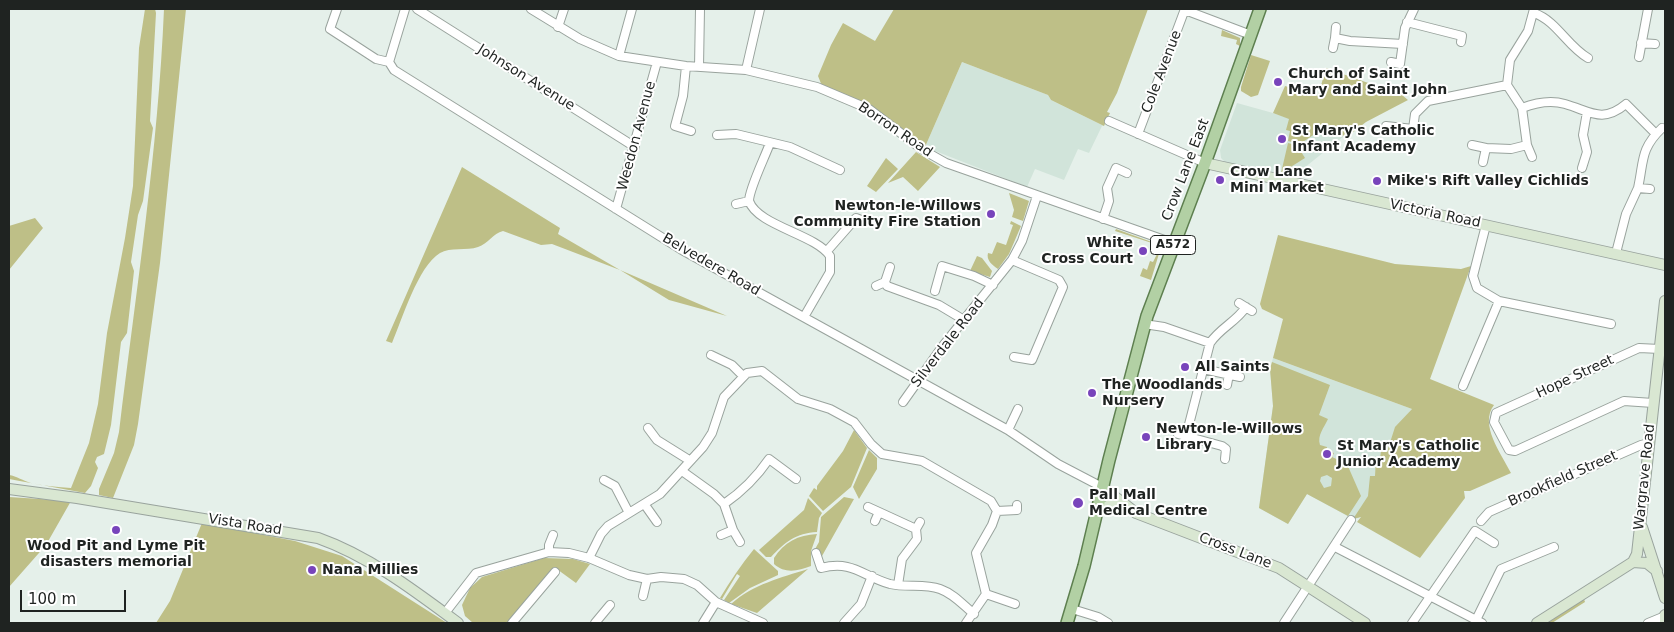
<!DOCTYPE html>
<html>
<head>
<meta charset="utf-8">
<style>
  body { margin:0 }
  #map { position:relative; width:1674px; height:632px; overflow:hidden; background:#e5f0ea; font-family:"DejaVu Sans",sans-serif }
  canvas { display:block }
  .frame { position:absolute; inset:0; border:10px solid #1f2321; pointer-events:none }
  .scale { position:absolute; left:20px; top:590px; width:106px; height:22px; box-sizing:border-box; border:2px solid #1f2321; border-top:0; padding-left:6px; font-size:15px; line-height:18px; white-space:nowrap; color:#1f2321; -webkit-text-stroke:4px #fff; paint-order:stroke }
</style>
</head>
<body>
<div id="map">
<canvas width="1674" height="632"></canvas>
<div class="frame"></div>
<div class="scale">100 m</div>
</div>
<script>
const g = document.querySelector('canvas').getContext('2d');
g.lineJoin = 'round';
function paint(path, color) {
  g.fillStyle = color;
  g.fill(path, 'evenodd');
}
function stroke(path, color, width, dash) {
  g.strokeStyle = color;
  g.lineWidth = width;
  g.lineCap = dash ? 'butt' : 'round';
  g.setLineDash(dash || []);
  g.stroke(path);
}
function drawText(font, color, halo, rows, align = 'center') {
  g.font = font + ' "DejaVu Sans",sans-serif';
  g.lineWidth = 4;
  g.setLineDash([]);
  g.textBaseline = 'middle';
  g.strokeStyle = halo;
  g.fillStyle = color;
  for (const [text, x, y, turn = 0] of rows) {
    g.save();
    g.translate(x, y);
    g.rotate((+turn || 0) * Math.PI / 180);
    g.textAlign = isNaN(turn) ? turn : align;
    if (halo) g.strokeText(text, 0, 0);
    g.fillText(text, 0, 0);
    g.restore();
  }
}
const built = new Path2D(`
  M962,62l86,33 3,5 53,26h-2l-13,27 -11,-4 -14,31 -29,-11 -8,18 -102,-40z
  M1237,103l36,10 71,23 -50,40 -68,-13 -5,-5 -1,-8z
  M1273,358l139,51 -13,15 -40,94 -6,1 -46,-25 -19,30 -29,-16 14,-102 -3,-37z`);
const green = new Path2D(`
  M145,9h10l1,4 -6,108 3,7 -10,73 -5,14 -7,47 3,9 -7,62 -6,9 -10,83 -7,29 -7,3 -2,5 3,6 -7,18 -6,7 -76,-14v-4c8,1 14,6 22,8 13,3 27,4 40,5l18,-45 9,-39 9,-71 18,-95 8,-52 6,-138z
  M164,9h22l-26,254 -22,161 -4,21 -21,53 -14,-3v-6l15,-36 5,-21c17,-141 39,-281 45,-423z
  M894,9h254l-31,84 -10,19 3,1 -6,13 -53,-26 -3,-5 -86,-33 -37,85 -32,-23 -71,-38 -4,-10 13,-31 12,-22 32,18z
  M1222,30l18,8v8l-4,-2 1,-4 -16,-4z
  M1251,55l19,6 -12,34 -7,2 -10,-6v-4z
  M1326,68l76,27 6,5 -42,22 -19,15 -25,-8 -22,15 -12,-3 2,-10 -4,-1 3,-11 -16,-6 12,-27 33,10z
  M1310,140l-10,10 5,8 -24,15 7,-30 12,3z
  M916,152l24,15 -22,24 -15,-14 -15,6z
  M886,158l12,11 -22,23 -9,-6z
  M462,167l98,61 -2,6 62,36 107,46 -58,-16 -49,-30 -68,-26 -11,1 -38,-14c-10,2 -15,13 -25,16 -11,4 -28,0 -38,6 -22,13 -38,67 -48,90l-6,-2z
  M1009,193l20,8 -6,20 -11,-4 2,-7z
  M35,218l8,10 -34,42v-44z
  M1011,221l10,5 -12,28 -11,15c-6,-4 -12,-9 -10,-16l4,1 5,-12 9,3 7,-20 -3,-1z
  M1116,229l44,16 1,2 -10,33 -11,-4 3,-8 4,2 3,-9 3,1 7,-14 -2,-3 -43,-14z
  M1278,235l117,29 66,5 10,-3 -41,113 64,26c-15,20 7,48 17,68l-41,18h-6l1,7 -45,60 -63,-36 4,-5 -8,2 15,-23 2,-20h5l1,-17h4l1,-8 -4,-2 10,3 8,-25 17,-18 -139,-51 10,-39 -21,-10 -2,-5z
  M977,256l5,2 10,13 -2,6 -20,-6z
  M1272,362l58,23 -11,30 9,4c-4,9 -11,16 -8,26l7,2v4l7,2 -2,4 15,7 14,32 -13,20 -41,-22 -19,30 -29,-16 14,-102 -3,-37zM1327,475l5,3 -1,8 -7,2 -4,-7 1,-4z
  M854,430l13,18 -16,39 -28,24 -14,-15 5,-8 3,2v-4l26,-35z
  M869,450l8,8v11l-18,30 -6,-12z
  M9,497l62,4 -25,44 -37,42z
  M844,497l10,2 -32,57 -2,-4 -6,-1 5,-9 2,-25z
  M808,498l14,15 -3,5 -2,14c-21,1 -32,10 -46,25h-5l-7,-7 45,-40z
  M202,523l93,18 47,15 105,67h-291l14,-22z
  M817,534l-6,17v15c-13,5 -26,8 -37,-2v-6c10,-16 24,-23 43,-24z
  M754,549l24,22v4l-28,13 -21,15 -5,-3 16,-24 -3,-2 -15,25 -2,-1c10,-17 21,-33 34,-49z
  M544,558l29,1 17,5 -14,19 -22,-16 -46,56h-35l-8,-7 -3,-11 8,-17 12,-11z
  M808,569l-51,44 -26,-9c23,-20 49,-26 77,-35z
  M1584,599l1,3 -33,21h-8z`);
const street = new Path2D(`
  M337,9l-7,20 46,30 13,3
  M417,9l218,138
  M531,9l49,30 39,17 67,10 60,4 71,17 52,22 54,41 23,13 227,80
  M1185,10l66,25
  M1534,13c23,8 33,33 54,45
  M1407,22l55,14 -1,6
  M558,27l6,-18
  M1335,38l1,-11
  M1641,43l14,1
  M1333,48l2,-10 15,3 53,3
  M619,56l13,-47
  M1639,57l9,-48
  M389,62l5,8 288,180 326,180 50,34 44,23
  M389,62l16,-53
  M1391,62l9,2 5,-36 9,-19
  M686,66l-3,30 -8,30 16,5
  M699,67l1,-58
  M746,70l14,-61
  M1522,108c13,-5 29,-8 43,-4 25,7 37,20 61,0l30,30
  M1109,121l96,42
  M1386,126l27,3
  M1421,130l-8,-1 2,-15 13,-13 79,-16
  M1138,134l47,-125
  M717,135l19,-1 54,13 50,23
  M1472,145l14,3 -3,14
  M1486,148l25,1 16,-4
  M1532,157l-5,-12 -5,-37 -15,-23 3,-25 18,-29 6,-22
  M1582,168l5,-16 -4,-17 4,-23
  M1638,188c6,-27 2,-39 24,-60
  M749,201c0,-12 16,-44 21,-58
  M736,204l13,-3c9,25 66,33 81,55v16l-26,45
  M616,209l41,-147
  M1103,219l6,-18 -2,-13 9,-20 11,5
  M1486,225l-13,51 4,12 22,13 112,23
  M827,251l29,-33 5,2
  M1616,253l10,-39 12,-26 12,1
  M1012,260l47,20 4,7 -31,73 -18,-3
  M885,282l2,4 52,19 25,15
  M876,286l9,-4 5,-15
  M935,291l7,-25 32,10 19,9
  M1239,303l13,8
  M1144,324l20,3 46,16 -24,93
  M1210,343c10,-15 26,-21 36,-36
  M711,355l21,10 11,11
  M1203,369l37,8
  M1227,385l2,-11
  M1463,386l36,-85
  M903,402l39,-55 70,-87 10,-19 15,-45
  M1653,403l-29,-2 -109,50 -6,-1 -15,-28 2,-9 143,-65 21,1
  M648,428l9,12 32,20
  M1008,430l10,-21
  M1178,434l44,12 4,3 -1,10
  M682,471l32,23 10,10 9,26 -12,5
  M604,480l11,6 14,27
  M724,504c19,-13 32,-26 45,-45l27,20
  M645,505l12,17
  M868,507l11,5 -4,9
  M997,511l20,-1v-5
  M879,512l37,17
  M1481,521l8,-9 152,-67 8,-2
  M733,530l7,12
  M1335,547l147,76
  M549,552v-7l4,-10
  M816,553l5,15c32,-8 41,8 69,16 17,4 34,-1 50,5 14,5 23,16 34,25
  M589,558l12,-24 7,-8 52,-32 43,-47 9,-14 12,-36 23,-24 15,-2 36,28 32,10 24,13 17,22 11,10 40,7 69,40 6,10 -5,14 -16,28 10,41 -20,29
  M898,585l4,-26 15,-20 -1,-10 4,-7
  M986,594l29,10
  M643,596l4,-17 14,-2 23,2 13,6 19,17 47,21
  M1072,609l26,8 10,6
  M445,613l31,-40 73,-21 20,1 20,5 40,17 18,4
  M1476,620l25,-51 53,-22
  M512,623l43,-51
  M595,623l15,-18
  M703,623l13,-21
  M844,623l17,-19 11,-28
  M1284,623l67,-103
  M1412,623l63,-92 19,12
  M1648,623l17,-7`);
const secondary = new Path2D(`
  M1205,163l460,102
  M1102,487l34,26 143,55 86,55
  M9,489l68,9 241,40c51,18 97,53 140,85
  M1096,513c8,-9 16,-9 27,-5
  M1642,527l23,71
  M1633,562l4,-8 28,-253
  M1537,623l96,-61 14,1 10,8
  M1665,623v-8`);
const primary = new Path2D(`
  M1067,623l17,-57 25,-106 38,-144 58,-153 55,-154`);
const markers = [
  [1278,82,5,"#7844bb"],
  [1282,139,5,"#7844bb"],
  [1220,180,5,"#7844bb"],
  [1377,181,5,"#7844bb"],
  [991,214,5,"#7844bb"],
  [1143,251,5,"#7844bb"],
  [1185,367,5,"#7844bb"],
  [1092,393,5,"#7844bb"],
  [1146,437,5,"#7844bb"],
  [1327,454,5,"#7844bb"],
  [1078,503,6,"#7844bb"],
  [116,530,5,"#7844bb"],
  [312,570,5,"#7844bb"]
];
const shields = [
  [1173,245,45]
];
const shieldNames = [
  ["A572",1173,245]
];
const streetNames = [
  ["Cole Avenue",1162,72,-69],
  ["Johnson Avenue",526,78,32],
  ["Borron Road",895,130,34],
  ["Weedon Avenue",637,136,-75],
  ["Crow Lane East",1186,170,-69],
  ["Victoria Road",1435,214,12],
  ["Belvedere Road",711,265,30],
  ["Silverdale Road",948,343,-52],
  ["Hope Street",1575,377,-25],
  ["Wargrave Road",1645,477,-84],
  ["Brookfield Street",1563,479,-24],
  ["Vista Road",245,525,9],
  ["Cross Lane",1235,551,21]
];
const poiNames = [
  ["Church of Saint",1288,74],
  ["Mary and Saint John",1288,90],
  ["St Mary's Catholic",1292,131],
  ["Infant Academy",1292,147],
  ["Crow Lane",1230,172],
  ["Mini Market",1230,188],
  ["Mike's Rift Valley Cichlids",1387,181],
  ["Newton-le-Willows",981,206,"right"],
  ["Community Fire Station",981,222,"right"],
  ["White",1133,243,"right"],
  ["Cross Court",1133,259,"right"],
  ["All Saints",1195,367],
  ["The Woodlands",1102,385],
  ["Nursery",1102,401],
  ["Newton-le-Willows",1156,429],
  ["Library",1156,445],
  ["St Mary's Catholic",1337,446],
  ["Junior Academy",1337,462],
  ["Pall Mall",1089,495],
  ["Medical Centre",1089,511],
  ["Wood Pit and Lyme Pit",116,546,"center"],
  ["disasters memorial",116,562,"center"],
  ["Nana Millies",322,570]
];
paint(built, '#d1e4da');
paint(green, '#bebf87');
stroke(street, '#99a39d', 10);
stroke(secondary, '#99a39d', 12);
stroke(primary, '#5d7f4f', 14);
stroke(street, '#fff', 8);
stroke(secondary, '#d9e7d2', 10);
stroke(primary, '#b2d0a4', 11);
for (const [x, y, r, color] of markers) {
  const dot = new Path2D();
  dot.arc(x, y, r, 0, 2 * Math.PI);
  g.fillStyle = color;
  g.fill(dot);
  stroke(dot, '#fff', 2);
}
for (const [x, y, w] of shields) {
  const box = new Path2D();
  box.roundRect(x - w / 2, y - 9.5, w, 19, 4);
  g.fillStyle = '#fff';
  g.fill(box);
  stroke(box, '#1f2321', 1);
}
drawText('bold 12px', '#1f2321', null, shieldNames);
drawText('14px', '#1f2321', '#fff', streetNames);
drawText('bold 14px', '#1f2321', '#fff', poiNames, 'left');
</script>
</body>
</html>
